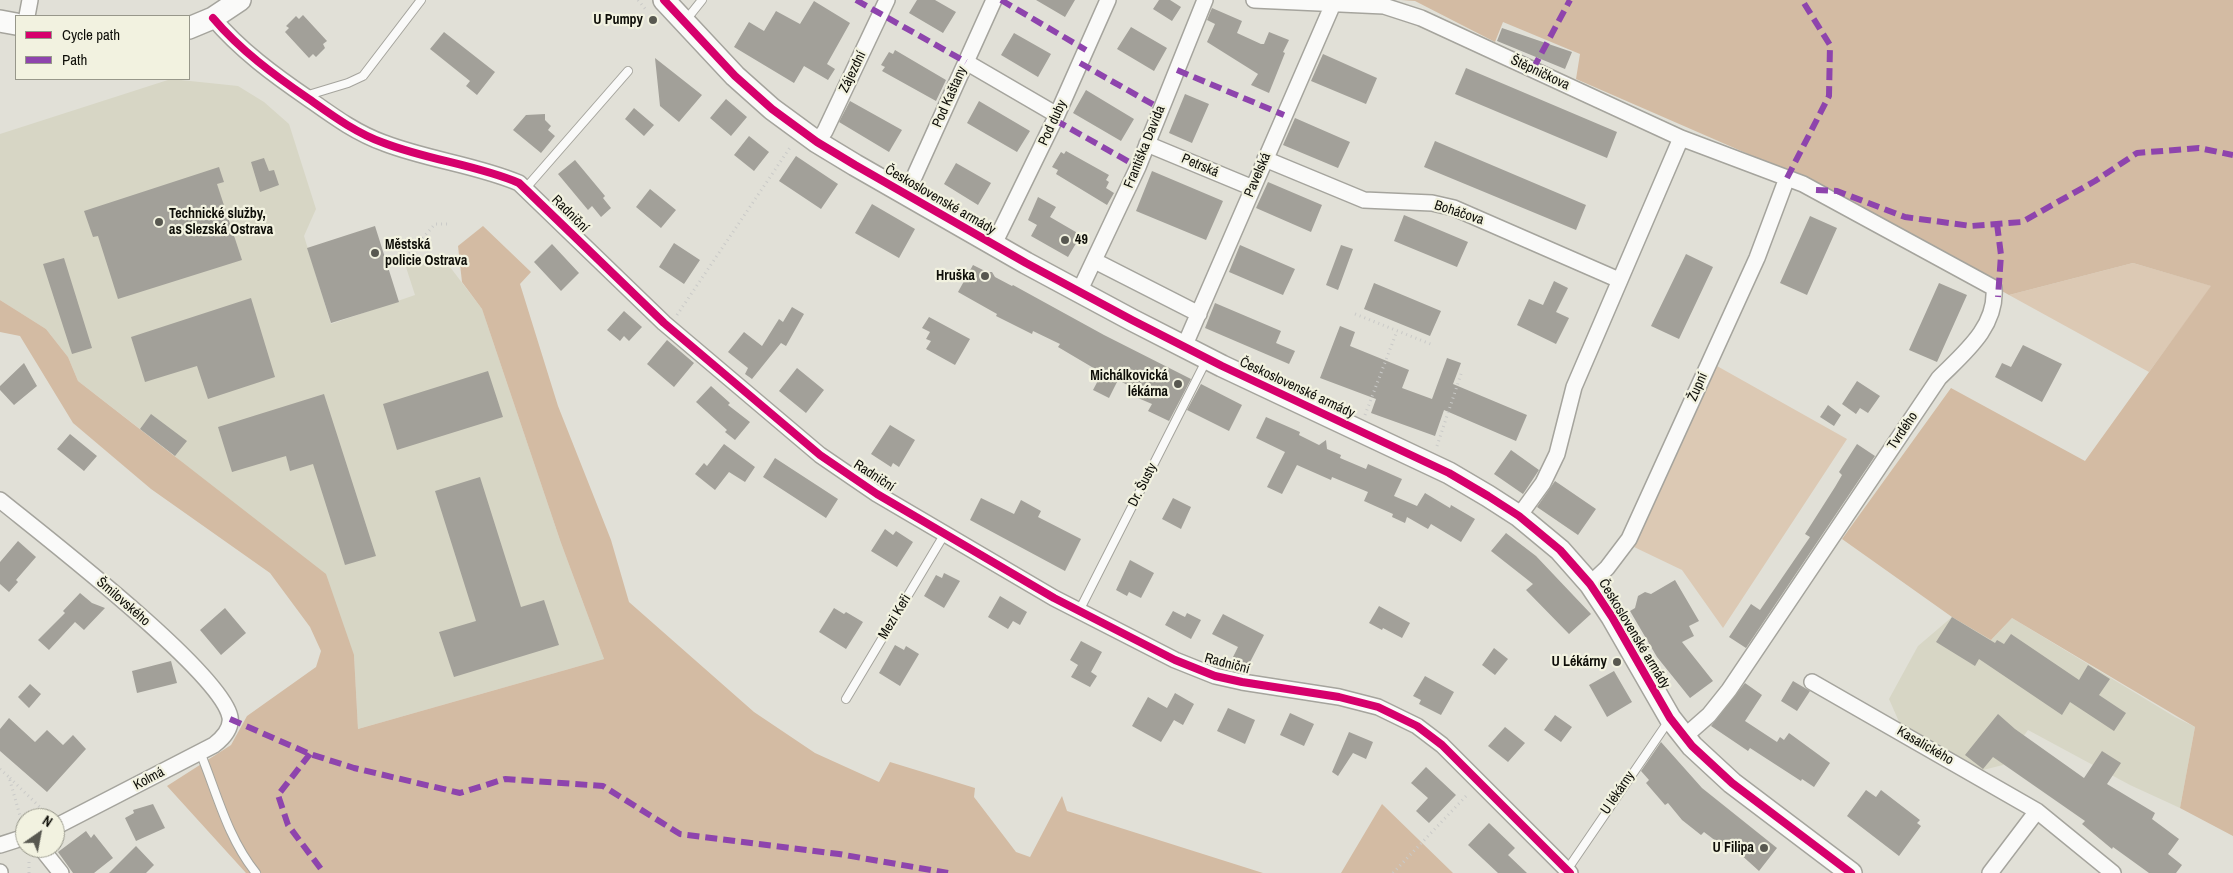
<!DOCTYPE html>
<html>
<head>
<meta charset="utf-8">
<style>
  body { margin:0 }
  #map { position:relative; width:2233px; height:873px; overflow:hidden; background:#e1e0d7; font-family:"Archivo Narrow",sans-serif }
  canvas { display:block }
  .legend { position:absolute; left:15px; top:15px; width:175px; height:65px; box-sizing:border-box; background:#f2f2e0; border:1px solid #97978a; margin:0; padding:6px 9px; list-style:none; font-size:15px; color:#0e0e08 }
  .legend li { display:flex; align-items:center; gap:10px; height:25px }
  .legend b { width:25px; border:1px solid #97978a }
  .north { position:absolute; left:15px; top:808px; width:50px; height:50px; box-sizing:border-box; background:#f2f2e0; border:1px solid #97978a; border-radius:50%; rotate:33deg; font-size:14px; font-weight:700; line-height:20px; text-align:center; color:#0e0e08 }
  .north::after { content:''; display:block; margin:auto; width:18px; height:22px; background:#585850; clip-path:polygon(50% 0,100% 100%,50% 72%,0 100%) }
</style>
</head>
<body>
<div id="map">
<canvas width="2233" height="873"></canvas>
<ul class="legend">
<li><b style="height:6px;background:#d6006c"></b>Cycle path</li>
<li><b style="height:6px;background:#8e44ad"></b>Path</li>
</ul>
<div class="north">N</div>
</div>
<script>
const g = document.querySelector('canvas').getContext('2d');
g.lineJoin = 'round';
function paint(path, color) {
  g.fillStyle = color;
  g.fill(path, 'evenodd');
}
function stroke(path, color, width, dash) {
  g.strokeStyle = color;
  g.lineWidth = width;
  g.lineCap = dash ? 'butt' : 'round';
  g.setLineDash(dash || []);
  g.stroke(path);
}
function drawText(font, color, halo, rows, align = 'center') {
  g.font = font + ' "Archivo Narrow",sans-serif';
  g.lineWidth = 4.5;
  g.setLineDash([]);
  g.textBaseline = 'middle';
  g.strokeStyle = halo;
  g.fillStyle = color;
  for (const [text, x, y, turn = 0] of rows) {
    g.save();
    g.translate(x, y);
    g.rotate((+turn || 0) * Math.PI / 180);
    g.textAlign = isNaN(turn) ? turn : align;
    if (halo) g.strokeText(text, 0, 0);
    g.fillText(text, 0, 0);
    g.restore();
  }
}
const built = new Path2D(`
  M171,79l67,7 26,16 25,22 27,85 -12,27 27,88 84,-29 -10,-31 35,-10 10,4 -3,5 35,46 79,234 43,116 -246,70 -4,-74 -179,-199 -97,-75 -10,-24 -22,-28 -46,-29v-166z
  M1952,617l39,23 21,-22 163,99 20,10 -15,81 -50,-23 -102,-55 -25,35 -20,5 -83,-46 -11,-25 29,-53z`);
const green = new Path2D(`
  M2133,263l79,23 -63,86 -140,-77z
  M1717,366l130,73 -124,189 -41,-58 -48,-23z`);
const forest = new Path2D(`
  M1401,0h832v836l-53,-28 15,-81 -183,-109 -21,22 -39,-23 -110,-78 109,-151 134,73 126,-175 -78,-23 -124,32 -215,-121 -218,-95 4,-25 -77,-32 -8,20 -80,-41z
  M483,226l48,46 -11,12 38,122 53,134 18,62 125,110 61,41 64,29 11,-20 85,26 -1,9 42,55 14,5 32,-61 5,15 196,62h-1017l-79,-87 64,-41 16,-29 69,-49 5,-16 -11,-24 -40,-54 -119,-84 -78,-66 -53,-87 -20,-4v-32l46,29 22,28 10,24 248,193 28,81 4,74 246,-70 -43,-116 -79,-234 -20,-27 -4,-36z
  M1382,804l71,69h-112z`);
const building = new Path2D(`
  M917,0h18l21,12 -13,21 -34,-20z
  M1036,0h39l-10,17z
  M1159,0h11l11,7 -9,14 -19,-12z
  M814,1l36,22 -23,41 8,5 -7,11 -24,-14 -10,17 -60,-36 15,-25 15,9 12,-20 24,13z
  M1212,8l30,13 -5,12 24,11h3l5,-12 20,8 -6,12 2,1 -16,40 -18,-8 7,-11 -51,-32 8,-18 -8,-4z
  M303,15l24,26 -4,3 2,4 -9,9 -3,-3 -4,4 -24,-26 4,-4 -3,-2 10,-10 3,3z
  M1131,27l36,21 -13,23 -37,-22z
  M1502,28l70,24 -7,17 -68,-28z
  M444,32l51,40 -18,23 -11,-9 4,-5 -40,-32z
  M1014,33l37,21 -13,23 -37,-22z
  M895,50l51,30 -10,21 -54,-30 3,-4 -4,-2 8,-13 4,2z
  M1323,54l54,24 -11,26 -55,-23z
  M655,58l47,37 -23,27 -19,-16z
  M1466,68l151,64 -10,26 -152,-64z
  M1086,90l48,29 -13,22 -48,-28z
  M1185,94l24,10 -17,39 -23,-10z
  M726,99l21,18 -16,19 -21,-18z
  M850,101l52,29 -13,22 -50,-30z
  M979,101l51,30 -13,21 -50,-29z
  M634,108l20,17 -10,11 -19,-17z
  M545,114v6l6,6 -3,4 7,6 -14,17 -28,-23 13,-15z
  M1295,118l55,24 -12,26 -55,-23z
  M749,136l20,16 -15,19 -20,-16z
  M1435,141l151,64 -10,25 -152,-63z
  M1066,151l43,24 -3,5 3,2 -3,6 8,5 -7,12 -51,-31 2,-4 -6,-3 9,-15 3,2z
  M796,156l42,28 -17,25 -42,-28z
  M264,158l5,13 5,-1 5,15 -19,7 -9,-30z
  M575,160l30,36 -2,2 8,10 -10,9 -9,-11 -4,4 -30,-36z
  M956,163l35,20 -13,22 -34,-21z
  M219,167l5,15 -7,2 25,76 -124,39 -20,-63 -5,1 -9,-26z
  M1152,171l71,30 -17,39 -70,-29z
  M1268,182l54,23 -11,27 -55,-24z
  M650,189l26,21 -15,18 -25,-21z
  M1038,197l18,10 -6,10 31,18 -13,22 -37,-21 6,-11 -9,-5z
  M872,204l43,25 -16,29 -44,-25z
  M1404,215l64,27 -11,25 -63,-26z
  M1810,216l27,12 -30,67 -27,-12z
  M375,226l24,76 -68,21 -24,-75z
  M674,243l26,17 -16,24 -25,-17z
  M552,244l27,29 -18,18 -27,-29z
  M1240,245l55,24 -12,26 -54,-23z
  M1341,245l12,4 -15,41 -12,-5z
  M1686,254l27,13 -34,72 -28,-13z
  M64,258l28,90 -20,6 -29,-90z
  M973,265l14,7h5l3,5 17,9 1,-1 91,50 87,44 -22,42 -21,-10 4,-7 -14,-6 3,-6 -23,-12 -9,18 -16,-8 9,-17 -44,-26 2,-3 -27,-13 -1,3 -36,-18 1,-2 -39,-22z
  M1554,281l14,7 -12,24 13,6 -13,26 -39,-19 12,-26 14,6z
  M1374,283l67,28 -11,25 -66,-27z
  M1939,283l28,12 -30,67 -28,-12z
  M251,298l24,79 -67,22 -11,-33 -52,16 -14,-45z
  M1215,303l66,28 -5,12 19,8 -6,13 -84,-36z
  M792,307l12,7 -18,32 -5,-3 -29,36 -7,-5 3,-6 -20,-16 16,-20 18,14 17,-27 4,3z
  M624,311l18,16 -13,14 -5,-5 -4,5 -13,-11z
  M929,317l41,22 -15,26 -29,-16 5,-8 -5,-2 4,-7 -8,-4z
  M1340,326l15,6 -5,14 59,24 -7,18 30,11 15,-41 14,5 -8,21 74,31 -11,26 -72,-31 -9,26 -64,-23 5,-14 -56,-21z
  M667,340l27,23 -20,24 -27,-23z
  M2023,345l39,19 -20,38 -47,-25 7,-14 9,4z
  M24,363l13,23 -23,19 -14,-15v-4z
  M797,368l27,22 -18,23 -27,-22z
  M488,371l15,46 -106,33 -14,-46z
  M1857,381l23,15 -12,17 -8,-5 -4,6 -14,-10z
  M1201,384l41,21 -13,26 -42,-21z
  M711,386l19,17 -2,2 22,17 -15,18 -10,-8 2,-2 -31,-28z
  M324,394l52,162 -31,9 -32,-101 -23,7 -4,-15 -54,16 -14,-45z
  M1828,405l13,10 -7,11 -14,-9z
  M151,414l36,27 -12,15 -35,-27z
  M1266,417l34,15 -1,3 20,10 7,-5 1,9 14,6 -1,3 26,11 2,-5 34,15 -8,17 23,10 8,-13 25,15 1,-3 24,14 -14,23 -30,-18 -3,5 -21,-12 -2,6 -13,-6 1,-3 -29,-13 4,-9 -36,-15 -1,3 -34,-15 -15,29 -15,-7 18,-35 -29,-14z
  M890,425l25,15 -16,27 -6,-4 -2,4 -20,-13z
  M70,434l27,22 -13,15 -27,-22z
  M724,444l31,23 -10,15 -16,-10 -14,18 -20,-16 9,-11 3,3z
  M1857,444l18,12 -129,192 -17,-11 22,-33 9,6 50,-73 -5,-3 30,-47 7,-12 -3,-3z
  M1511,450l28,20 -16,24 -29,-20z
  M775,458l63,41 -12,19 -63,-41z
  M480,477l41,130 23,-7 15,45 -105,32 -15,-45 37,-11 -41,-130z
  M1555,481l41,28 -18,26 -41,-28z
  M981,498l33,16 7,-14 20,11 -3,6 43,22 -16,32 -95,-51z
  M1173,498l18,9 -10,22 -19,-10z
  M885,529l8,6 3,-4 17,11 -16,25 -26,-16z
  M1506,533l30,23 55,58 -22,20 -43,-44 7,-6 -42,-33z
  M18,541l18,16 -20,23 2,2 -9,10 -9,-8v-22z
  M1130,560l24,13 -13,25 -12,-6 -2,4 -11,-6z
  M944,573l16,8 -16,27 -20,-12 12,-21 6,3z
  M1675,580l24,41 -10,5 5,10 -12,6 31,39 -23,17 -33,-41 -27,-46 5,-3 3,-12 7,-4 6,2z
  M80,593l12,10 13,5 -21,22 -9,-8 -26,28 -11,-10 27,-27 -2,-2z
  M1000,596l27,16 -7,13 -7,-4 -5,8 -20,-12z
  M1379,606l31,17 -8,15 -19,-10 -1,2 -13,-7z
  M225,608l21,25 -25,22 -21,-25z
  M834,608l10,6 2,-2 17,10 -17,27 -27,-17z
  M1173,611l12,6 2,-4 14,7 -10,19 -26,-14z
  M1223,614l41,21 -16,31 -15,-9 5,-10 -26,-13z
  M1952,617l43,26 2,-3 7,4 7,-10 68,46 9,-15 22,14 -11,16 27,18 -12,18 -44,-29 -8,13 -83,-56 -4,7 -39,-24z
  M1081,641l21,11 -11,20 6,4 -7,11 -19,-10 7,-12 -8,-5z
  M895,645l9,5 2,-4 13,8 -19,32 -21,-13z
  M1494,648l14,11 -13,16 -13,-10z
  M171,661l6,22 -40,10 -5,-22z
  M1614,671l18,31 -25,15 -18,-32z
  M1425,676l29,16 -13,23 -22,-11 2,-4 -8,-4z
  M1793,681l17,10 -13,20 -16,-10z
  M1745,683l17,12 -17,26 32,21 3,-5 4,3 5,-7 41,30 -16,24 -12,-8 -1,2 -51,-33 -2,3 -37,-25z
  M30,684l11,10 -12,14 -11,-11z
  M1175,693l19,11 -11,21 -9,-5 -13,22 -29,-16 16,-29 19,11z
  M1228,708l27,12 -10,24 -28,-13z
  M1290,713l24,11 -10,22 -24,-11z
  M1998,714l17,15 69,49 18,-27 19,12 -14,21 48,29 -3,6 27,20 -11,15 14,11 -6,8h-27l-36,-26 -1,2 -30,-25 3,-3 -92,-64 -10,12 -18,-14z
  M1555,715l17,12 -11,15 -17,-12z
  M9,718l26,24 12,-12 16,15 10,-10 13,14 -39,43 -47,-41v-22z
  M1505,727l20,16 -17,19 -20,-16z
  M1349,732l24,10 -7,17 -13,-6 -15,23 -6,-4z
  M1661,742l41,46 75,60 -18,23 -31,-28 -3,5 -21,-16 -3,3 -19,-15 -14,-17 -3,2 -19,-22 3,-3 -8,-9z
  M1426,767l30,28 -27,28 -13,-12 12,-13 -17,-15z
  M1866,790l10,7 5,-7 39,30 -3,3 4,3 -22,30 -52,-40z
  M153,804l12,24 -29,13 -11,-23 9,-5 -1,-3z
  M1489,823l26,25 -7,7 19,18h-29l-30,-28z
  M86,831l5,7 3,-4 19,24 -19,15h-21l-15,-21z
  M136,846l18,19 -8,8h-37z`);
const path = new Path2D(`
  M638,0l9,11
  M387,264l21,-9 27,-31h14
  M1355,314l78,31
  M677,315l114,-169
  M1365,415l32,-84
  M1437,446l25,-75
  M0,769l9,8 13,46
  M10,778l38,37
  M29,873v-14
  M1393,873l75,-79`);
const lane = new Path2D(`
  M686,20l16,-20
  M305,96l43,-13 15,-7 58,-76
  M525,189l103,-118
  M1079,611l127,-250
  M846,699l98,-164
  M200,752c17,41 27,85 56,121
  M1567,870l103,-151`);
const street = new Path2D(`
  M1254,0l130,6 37,12 260,120 122,46 191,104c3,39 -30,65 -55,90l-210,312 -20,25 -25,22
  M27,16l3,-16
  M213,18c27,32 61,57 96,81 24,17 47,34 75,44 44,17 93,22 135,40l145,140 156,132 57,39 177,104 121,62 40,16 27,6 97,15 39,10 39,19 25,19 128,128
  M966,62l91,53
  M817,142l8,-11 62,-131
  M1147,144l106,44
  M1265,159l99,41 68,3 22,5 165,72
  M906,195l88,-195
  M994,244l63,-129 51,-115
  M1095,261l104,53
  M1079,292l59,-125 67,-167
  M1184,347l149,-343
  M0,500c43,35 221,172 230,217 2,12 -7,21 -16,28l-159,82
  M1519,516l24,-33 14,-29 17,-67 107,-249
  M1590,584l17,-16 22,-29 128,-281 30,-80
  M1812,682l225,129 76,62
  M0,845l25,-8
  M41,848l20,25
  M0,872v1
  M1990,873l47,-62`);
const secondary = new Path2D(`
  M664,0l71,76 37,33 45,33 38,23 171,98 106,57 90,46 227,107 39,23 31,20 41,34 30,34 22,33 58,101 22,28 40,37 119,90
  M0,21l16,3
  M189,28l24,-10 27,-18`);
const quiet = new Path2D(`
  M856,0l110,62
  M1001,0l85,50
  M1080,63l81,46
  M1533,69l37,-69
  M1177,70l107,45
  M1055,120l83,47
  M1787,178l42,-82 1,-51 -28,-45
  M1816,190l21,1 68,26 66,9 51,-4 73,-41 42,-28 62,-5 34,7
  M1997,224l4,31 -3,42
  M230,719l80,35 44,14 106,25 45,-14 98,7 77,48 159,20 109,19
  M310,754l-32,41 10,30 36,48`);
const cycleway = new Path2D(`
  M664,0l71,76 37,33 45,33 38,23 171,98 106,57 90,46 227,107 39,23 31,20 41,34 30,34 22,33 58,101 22,28 40,37 119,90
  M213,18c27,32 61,57 96,81 24,17 47,34 75,44 44,17 93,22 135,40l145,140 156,132 57,39 177,104 121,62 40,16 27,6 97,15 39,10 39,19 25,19 128,128`);
const markers = [
  [653,20,5,"#585850"],
  [159,222,5,"#585850"],
  [1065,240,5,"#585850"],
  [375,253,5,"#585850"],
  [985,276,5,"#585850"],
  [1178,384,5,"#585850"],
  [1617,662,5,"#585850"],
  [1764,848,5,"#585850"]
];
const poiNames = [
  ["U Pumpy",643,20],
  ["Technické služby,",169,214,"left"],
  ["as Slezská Ostrava",169,230,"left"],
  ["49",1075,240,"left"],
  ["Městská",385,245,"left"],
  ["policie Ostrava",385,261,"left"],
  ["Hruška",975,276],
  ["Michálkovická",1168,376],
  ["lékárna",1168,392],
  ["U Lékárny",1607,662],
  ["U Filipa",1754,848]
];
const streetNames = [
  ["Zájezdní",853,72,-64],
  ["Štěpničkova",1540,73,25],
  ["Pod Kaštany",950,97,-66],
  ["Pod duby",1053,123,-65],
  ["Františka Davida",1145,147,-68],
  ["Petrská",1200,166,23],
  ["Pavelská",1258,175,-67],
  ["Československé armády",940,200,30],
  ["Boháčova",1459,213,18],
  ["Radniční",570,214,45],
  ["Župní",1698,387,-66],
  ["Československé armády",1297,388,25],
  ["Tvrdého",1903,431,-56],
  ["Radniční",874,476,33],
  ["Dr. Šusty",1143,485,-63],
  ["Šmilovského",123,602,41],
  ["Mezi Keři",895,617,-59],
  ["Československé armády",1634,634,59],
  ["Radniční",1227,664,15],
  ["Kasalického",1925,746,30],
  ["Kolmá",149,779,-28],
  ["U lékárny",1618,793,-56]
];
paint(built, '#d7d6c5');
paint(green, '#dcc9b4');
paint(forest, '#d3bba3');
paint(building, '#a2a099');
stroke(lane, '#a5a49d', 10);
stroke(street, '#a5a49d', 18);
stroke(secondary, '#a5a49d', 24);
stroke(path, '#cacac8', 3, [1, 4]);
stroke(lane, '#fafaf9', 8);
stroke(street, '#fafaf9', 15);
stroke(secondary, '#fafaf9', 21);
stroke(quiet, '#8e44ad', 6, [12, 6]);
stroke(cycleway, '#d6006c', 8);
for (const [x, y, r, color] of markers) {
  const dot = new Path2D();
  dot.arc(x, y, r, 0, 2 * Math.PI);
  g.fillStyle = color;
  g.fill(dot);
  stroke(dot, '#f2f2e0', 2);
}
drawText('bold 14px', '#0e0e08', '#f2f2e0', poiNames, 'right');
drawText('14px', '#0e0e08', '#f2f2e0', streetNames);
</script>
</body>
</html>
